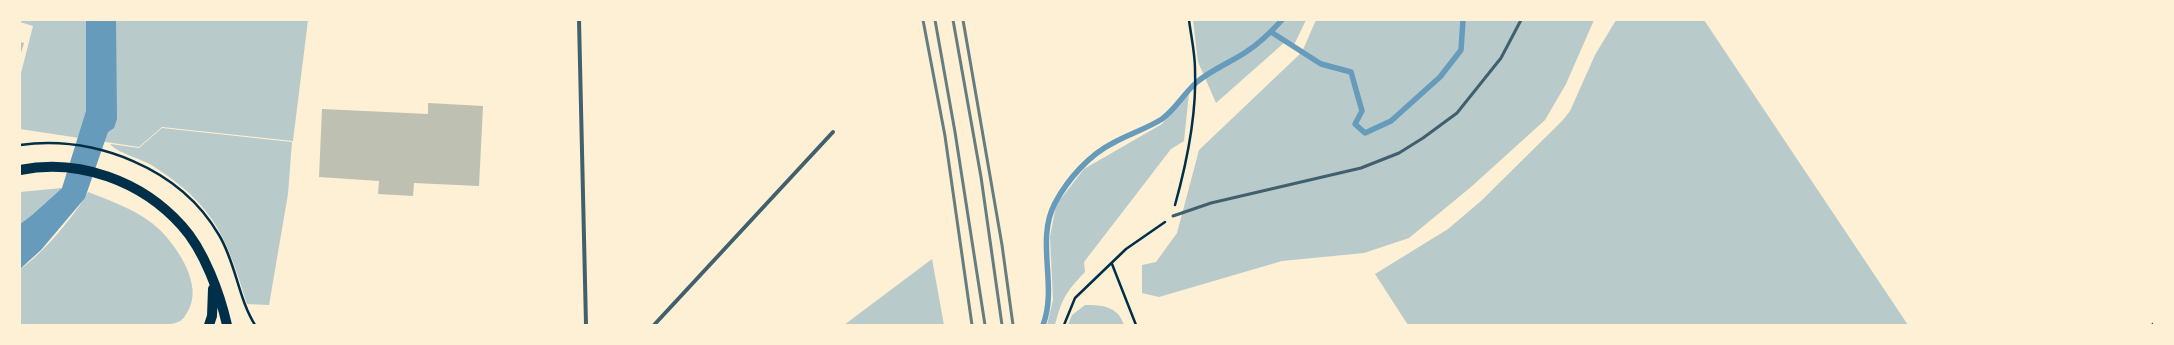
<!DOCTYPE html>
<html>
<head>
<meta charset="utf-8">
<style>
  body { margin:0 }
  #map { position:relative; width:2174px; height:345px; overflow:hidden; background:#fdf0d5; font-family:"Roboto Condensed",sans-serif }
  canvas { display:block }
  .frame { position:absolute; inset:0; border:21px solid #fdf0d5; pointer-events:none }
</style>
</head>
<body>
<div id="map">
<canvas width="2174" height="345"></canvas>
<div class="frame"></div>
</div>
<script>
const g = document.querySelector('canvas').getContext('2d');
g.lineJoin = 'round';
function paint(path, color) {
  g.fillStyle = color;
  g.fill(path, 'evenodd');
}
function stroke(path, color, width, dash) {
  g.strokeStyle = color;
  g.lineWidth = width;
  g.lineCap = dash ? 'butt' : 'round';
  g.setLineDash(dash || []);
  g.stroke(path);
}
const green = new Path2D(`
  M20,20h288l-15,121 -131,-14 -23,20 -119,-18v-52l13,-51 -13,-4z
  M1193,20h113l-12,25 -9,-3 -69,61 -18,-41z
  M1316,20h278l-28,64 -21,36 -74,67 -62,51 -45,15 -82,8 -123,36 -17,-4v-28l14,-3 21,-29 22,-83 103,-98z
  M1616,20h88l204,305h-500l-33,-51 73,-45 33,-28 81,-80 8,-10 25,-56z
  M1189,93l-5,48 -13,8 -87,113 1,10c-19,20 -23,26 -30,53h-8l6,-25 -3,-63 6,-32 28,-36 78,-45z
  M162,128l130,14 -4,52 -19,111 -22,-1c-20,-67 -33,-99 -94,-138 -11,-7 -36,-13 -43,-22l29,4z
  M62,188l-30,27 -12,9v-32z
  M88,192c26,10 52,19 72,38 19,19 43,56 28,81 -3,5 -5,9 -10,11 -4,2 -10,2 -15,3h-143v-56c21,-13 56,-55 68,-77z
  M932,259l12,66h-100z
  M1085,305c17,0 33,1 39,20h-56l4,-10z`);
const water = new Path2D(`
  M86,20h30l1,99 -3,9 -6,4 -23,66 -44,52 -21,19v-45l12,-9 30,-27 24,-77z`);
const stream = new Path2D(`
  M1271,32l50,32 30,8 11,39 -7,13 10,9 26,-12 49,-44 21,-27 2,-30
  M1043,325c15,-39 -8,-84 12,-122 13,-24 34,-48 58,-60 16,-9 33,-14 49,-24 14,-10 22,-26 35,-37 14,-12 34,-20 49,-30 14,-9 25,-20 36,-32`);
const building = new Path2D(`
  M20,42l4,1 -4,13z
  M428,103l55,3 -4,80 -65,-3 -1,13 -35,-2 1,-13 -60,-4 3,-68 106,5z`);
const path = new Path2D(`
  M20,145c75,-10 160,23 199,90 17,28 19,63 36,90
  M1175,205c12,-43 22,-91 20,-136 0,-16 -4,-33 -6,-49
  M1112,264l24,61
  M1064,325l11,-27 51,-49 39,-27`);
const service = new Path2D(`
  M1173,216l38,-13 150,-35 38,-15 24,-15 34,-25 44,-55 20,-38`);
const minor = new Path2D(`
  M579,20l7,305
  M654,325l179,-193
  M2153,325l1,-1`);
const primary = new Path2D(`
  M20,170c59,-12 122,11 162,56 22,24 38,68 45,99
  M209,325l3,-9 1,-27`);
const rail = new Path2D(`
  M923,20l22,116 27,189
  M935,20l20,112 30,193
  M953,20l28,157 21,148
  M963,20l39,225 11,80`);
paint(green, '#b9caca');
paint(water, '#669bbc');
stroke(stream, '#669bbc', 5.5);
paint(building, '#bec0b2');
stroke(path, '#003049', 2.5);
stroke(service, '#3f606c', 3);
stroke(minor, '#3f606c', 4);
stroke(primary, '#003049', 10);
stroke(rail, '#657d81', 3);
</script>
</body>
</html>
